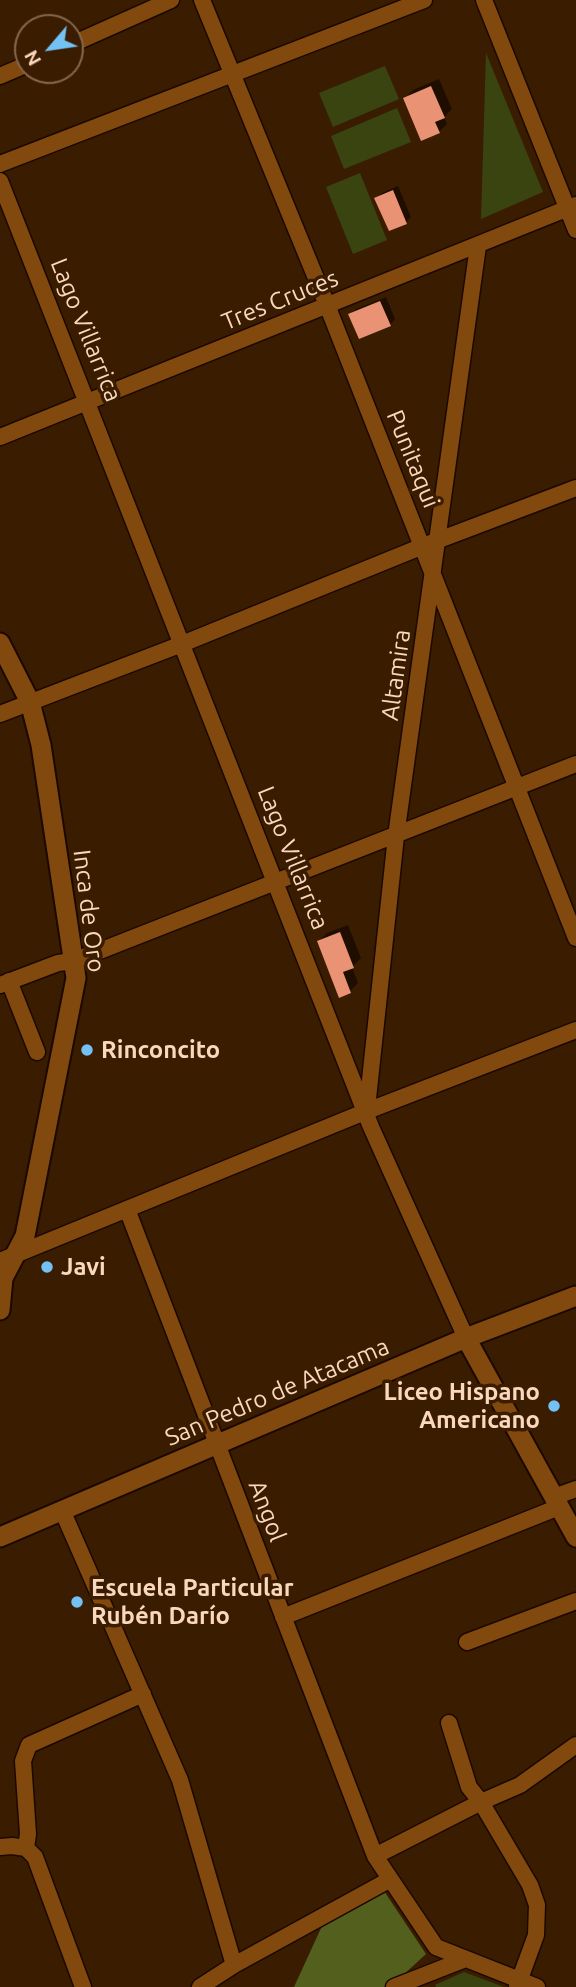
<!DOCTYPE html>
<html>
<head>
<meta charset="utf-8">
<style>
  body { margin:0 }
  #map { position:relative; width:576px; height:1987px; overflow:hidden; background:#3a1c00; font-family:Ubuntu,sans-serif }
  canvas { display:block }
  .north { position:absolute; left:14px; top:14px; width:70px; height:70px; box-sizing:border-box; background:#3a1c00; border:2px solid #87674c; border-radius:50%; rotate:241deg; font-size:19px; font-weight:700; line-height:28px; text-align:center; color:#fad8be }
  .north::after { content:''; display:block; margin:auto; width:24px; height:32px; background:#73c1f5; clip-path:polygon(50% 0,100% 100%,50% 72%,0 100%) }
</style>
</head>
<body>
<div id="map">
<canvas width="576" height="1987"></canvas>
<div class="north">N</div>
</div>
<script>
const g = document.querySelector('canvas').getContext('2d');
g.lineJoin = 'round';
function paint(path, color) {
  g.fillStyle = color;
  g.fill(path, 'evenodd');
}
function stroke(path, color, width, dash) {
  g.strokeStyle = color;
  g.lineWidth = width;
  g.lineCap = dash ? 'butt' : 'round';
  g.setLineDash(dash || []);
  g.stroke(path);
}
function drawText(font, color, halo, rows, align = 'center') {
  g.font = font + ' Ubuntu,sans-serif';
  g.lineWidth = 7;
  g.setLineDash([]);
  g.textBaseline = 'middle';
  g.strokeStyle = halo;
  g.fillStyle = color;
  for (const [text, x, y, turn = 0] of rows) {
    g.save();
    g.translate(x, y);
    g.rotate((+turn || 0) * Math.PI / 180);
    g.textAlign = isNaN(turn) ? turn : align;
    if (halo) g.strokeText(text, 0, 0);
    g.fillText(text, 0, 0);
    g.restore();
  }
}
const green = new Path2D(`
  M486,53l57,139 -62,27z
  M385,66l14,33 -66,28 -14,-34z
  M397,108l14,34 -67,27 -13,-33z
  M360,173l27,67 -34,14 -27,-67z
  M464,1972l40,15h-68l-1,-2z`);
const forest = new Path2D(`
  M384,1891l42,63 -36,33h-96l28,-61z`);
const shadow = new Path2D(`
  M439,79l13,30 -8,8 3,7 -8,8 -34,-34 8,-8z
  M398,186l13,31 -5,5 -30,-24 6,-5z
  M386,297l9,22 -5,6 -40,-11 6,-5z
  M348,925l13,33 -9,9 6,16 -8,8 -10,4 -21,-54 8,-8z`);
const building = new Path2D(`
  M431,86l14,32 -10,4 5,11 -19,8 -18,-43z
  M393,190l14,34 -18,7 -15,-33z
  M380,301l11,25 -32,13 -11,-25z
  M340,932l14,36 -11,4 8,21 -12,5 -22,-57z`);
const minor = new Path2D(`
  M202,0l125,305 249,633
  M484,0l92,230
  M70,45l101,-45
  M0,76l28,-12
  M0,164l424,-164
  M0,181l371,946 95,211
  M0,437l576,-232
  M0,714l182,-70 241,-98 153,-58
  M9,981l28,71
  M0,985l58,-22 16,-2 502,-197
  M367,1108l29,-272 82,-590
  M127,1209l248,647 61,91 101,40
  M0,1261l367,-150 209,-81
  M554,1497l22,-8
  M62,1510l118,270 54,185
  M283,1617l276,-110
  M467,1642l109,-41
  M449,1723l20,64 12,15 49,83 7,20 -1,30 -19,52
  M0,1847l12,-1 14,2
  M26,1848l2,-14 -5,-73 6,-16 114,-51
  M26,1848l9,9 48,130
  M375,1856l106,-54 39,-17 56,-40
  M200,1987l34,-22 155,-85
  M394,1987l69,-27`);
const tertiary = new Path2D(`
  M0,643l30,59 11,43 35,233 -51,258 -22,42 -3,32
  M466,1338l110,199
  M0,1537l466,-199 110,-42`);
const markers = [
  [87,1050,7,"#73c1f5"],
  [47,1267,7,"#73c1f5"],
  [554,1406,7,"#73c1f5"],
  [77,1602,7,"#73c1f5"]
];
const streetNames = [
  ["Tres Cruces",280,300,-22],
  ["Lago Villarrica",86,330,68],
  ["Punitaqui",413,459,68],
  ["Altamira",396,675,-82],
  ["Lago Villarrica",293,858,68],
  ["Inca de Oro",89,911,83],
  ["San Pedro de Atacama",277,1392,-23],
  ["Angol",267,1511,69]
];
const poiNames = [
  ["Rinconcito",101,1050],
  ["Javi",61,1267],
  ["Liceo Hispano",540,1392,"right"],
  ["Americano",540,1420,"right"],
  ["Escuela Particular",91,1588],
  ["Rubén Darío",91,1616]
];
paint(green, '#3a4411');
paint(forest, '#53601d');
paint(shadow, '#0007');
paint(building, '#e99274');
stroke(minor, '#1b0900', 19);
stroke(tertiary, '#1b0900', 23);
stroke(minor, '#82490e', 16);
stroke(tertiary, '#82490e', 19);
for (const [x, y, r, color] of markers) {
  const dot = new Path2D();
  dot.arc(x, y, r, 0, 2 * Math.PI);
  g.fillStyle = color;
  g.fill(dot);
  stroke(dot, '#3a1c00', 2.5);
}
drawText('24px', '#fad8be', '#3a1c00', streetNames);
drawText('bold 24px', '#fad8be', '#3a1c00', poiNames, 'left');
</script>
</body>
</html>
